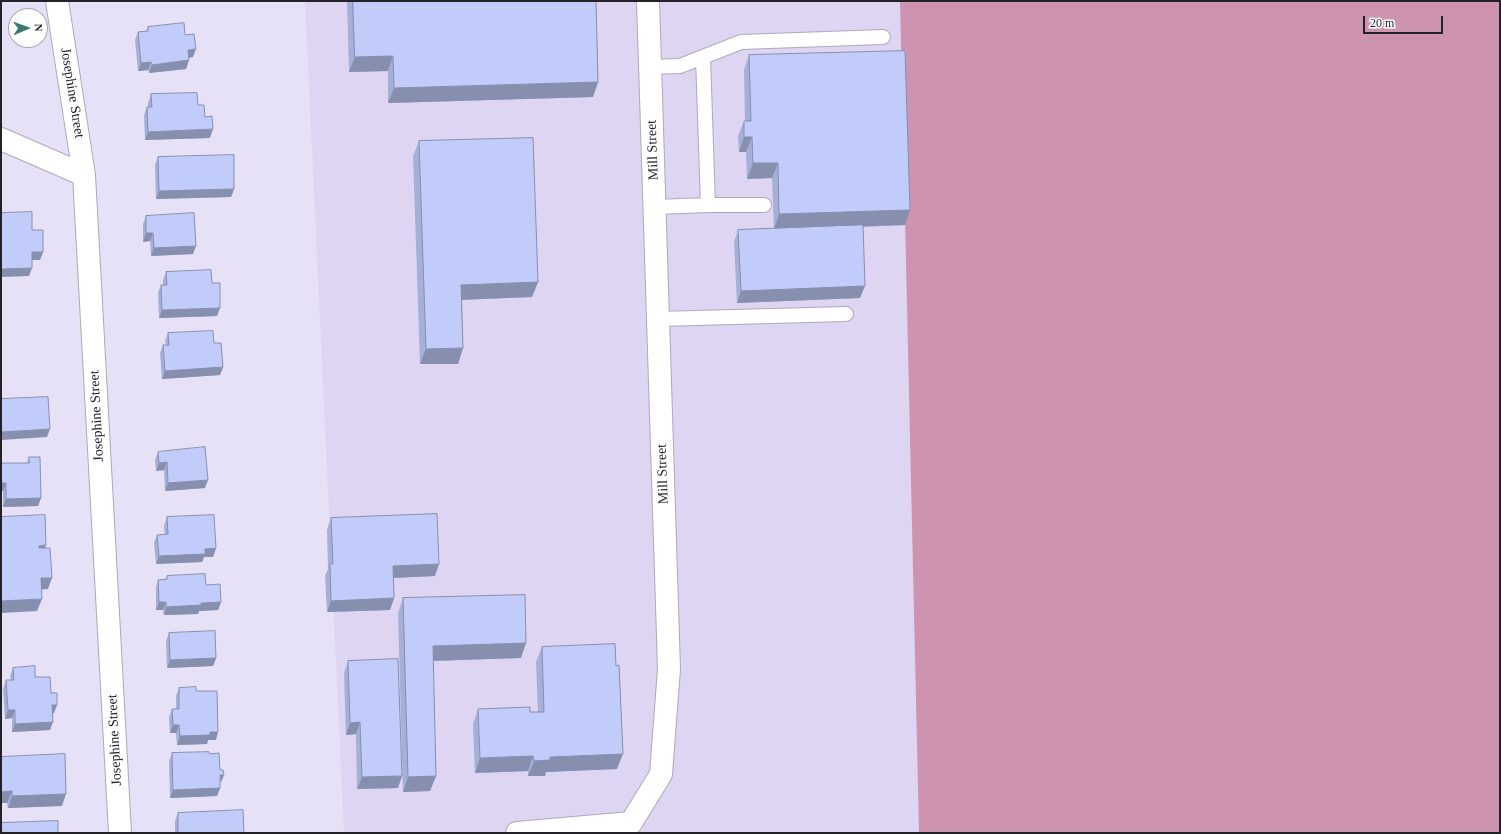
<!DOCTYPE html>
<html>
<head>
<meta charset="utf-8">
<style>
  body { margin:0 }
  #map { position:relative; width:1501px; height:834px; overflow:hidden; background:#e7e1f7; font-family:"Times New Roman",serif }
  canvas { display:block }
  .frame { position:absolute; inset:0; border:2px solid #242229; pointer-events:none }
  .north { position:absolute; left:8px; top:8px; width:40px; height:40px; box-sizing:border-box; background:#fff; border:1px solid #a7a7a9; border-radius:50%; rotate:88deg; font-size:11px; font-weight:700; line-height:16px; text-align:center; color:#242229 }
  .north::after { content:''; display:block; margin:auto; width:14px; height:18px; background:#387b6e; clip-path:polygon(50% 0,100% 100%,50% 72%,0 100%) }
  .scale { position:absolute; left:1363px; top:16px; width:80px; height:18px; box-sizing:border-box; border:2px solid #242229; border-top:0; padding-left:5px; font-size:12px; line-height:14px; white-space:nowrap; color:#242229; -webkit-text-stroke:3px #fff; paint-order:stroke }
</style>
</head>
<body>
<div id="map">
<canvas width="1501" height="834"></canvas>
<div class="frame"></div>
<div class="north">N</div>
<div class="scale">20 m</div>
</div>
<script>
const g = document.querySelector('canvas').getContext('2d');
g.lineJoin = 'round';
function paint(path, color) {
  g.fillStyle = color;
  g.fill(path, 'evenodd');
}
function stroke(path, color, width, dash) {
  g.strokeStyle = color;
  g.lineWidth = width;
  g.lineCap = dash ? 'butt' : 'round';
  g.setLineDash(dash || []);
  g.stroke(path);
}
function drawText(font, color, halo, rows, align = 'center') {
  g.font = font + ' "Times New Roman",serif';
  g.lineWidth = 4;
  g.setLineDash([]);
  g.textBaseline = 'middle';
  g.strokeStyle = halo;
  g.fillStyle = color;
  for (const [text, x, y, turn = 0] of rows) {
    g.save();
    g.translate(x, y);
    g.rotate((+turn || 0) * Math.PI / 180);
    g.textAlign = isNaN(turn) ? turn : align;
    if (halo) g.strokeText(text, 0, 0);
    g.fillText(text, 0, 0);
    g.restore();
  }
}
const built = new Path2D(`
  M305,1h595l19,832h-575z`);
const forest = new Path2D(`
  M900,1h600v832h-581z`);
const lane = new Path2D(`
  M703,57l5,148
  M650,67l30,-1 61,-24 142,-5
  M655,207l53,-2h56
  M658,319l188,-5`);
const street = new Path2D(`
  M57,1l27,174 36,658
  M1,139l83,36
  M517,833l114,-10 30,-49 8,-105 -21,-668`);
const wall = new Path2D(`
  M347,1h249l2,81 -5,15 -205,6v-32l-39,1z
  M148,27l37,8 8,22 -4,1v2l-3,9 -37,4 -1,-3 -10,1 -3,-31 3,-8 8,-1z
  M749,55l156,170 -42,2 -3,71 -123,5 -3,-61 4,-12 36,-1 -2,-51 -25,1 -1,-27h-7l-1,-16 6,-15h1l-1,-51z
  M151,94l47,11 7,12 5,21 -65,2 -1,-25 3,-8h1v-4z
  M419,141l119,141 -6,15 -70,3 1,48 -5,16h-38l-7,-208z
  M158,157l76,32 -3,8 -75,2 -1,-34z
  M146,216l47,38 -42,2 -1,-15 -7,1v-18z
  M166,272l46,11 5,33 -58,2 -1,-25 3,-8h2v-5z
  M168,333l46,10 9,24 -3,8 -58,4 -2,-26 3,-8h3l-1,-4z
  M158,452l47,36 -40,3 -1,-21 -8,1 -1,-11z
  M29,457l12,41 -3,8 -35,1v-16h-2v-28h26z
  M167,517l49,31 -3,9h-9l-2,5 -46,2 -2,-21 3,-8h8l-1,-9z
  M331,518l104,58 -41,2v20l-4,12 -63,2 -2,-36 3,-7 -1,-39z
  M167,576l39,9 15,17 -3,8 -19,1 -1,3 -34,1 -1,-5h-7v-22l2,-8 8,-1z
  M403,598l118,60 -88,3 3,115 -6,15 -27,1 -5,-179z
  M169,633l47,25 -3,8 -46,2 -1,-27z
  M542,647l75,122 -71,3 -1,4h-17v-5l-53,2 -2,-49 5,-15 52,3h8l-2,-50z
  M348,661l50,127 -41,1 -1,-55 -10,1 -2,-62z
  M13,668l22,9 16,16 3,20 -2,1 -2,16 -38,2v-14l-7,1 -2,-30 3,-9h5l-1,-4z
  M179,688l17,3 20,49h-8l-1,4 -30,1 -1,-12h-6l-1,-16 3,-8h4v-13z
  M172,753l38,1 10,16v18l-3,8 -47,2 -1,-37z
  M1,757l61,49 -54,2 -1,-5h-6z
  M178,813l66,20h-69v-12z`);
const shadedWall = new Path2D(`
  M196,49l-3,8 -8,1 3,-8z
  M393,56l-5,15 -39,1 6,-15z
  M189,60l-3,9 -37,4 3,-8z
  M151,62l-3,8 -10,1 3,-8z
  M598,82l-5,15 -205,6 6,-15z
  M213,129l-3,9 -65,2 3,-8z
  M744,137h8l-6,15h-7z
  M753,163h25l-6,15 -25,1z
  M234,189l-3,8 -75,2 3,-8z
  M910,210l-5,15 -131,4 5,-15z
  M146,233h7l-3,8 -7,1z
  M196,246l-3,8 -42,2 3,-8z
  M32,252h11l-3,8h-11z
  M32,268l-3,8 -28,1v-8z
  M538,282l-6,15 -76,3 5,-15z
  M865,286l-5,12 -123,5 4,-12z
  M220,308l-3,8 -58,2 3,-8z
  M463,348l-5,16h-38l6,-15z
  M223,367l-3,8 -58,4 3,-8z
  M50,429l-3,8 -46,3v-8z
  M167,462l-3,8 -8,1 3,-8z
  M208,480l-3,8 -40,3 3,-8z
  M1,483h5l-3,8h-2z
  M41,498l-3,8 -35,1 3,-8z
  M46,545l-4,12h-7l4,-11z
  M216,548l-3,9h-9l-2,5 -46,2 3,-8 46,-7z
  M439,564l-4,12 -46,2 4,-12z
  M41,578h11l-4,11 -12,1z
  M394,598l-4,12 -63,2 4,-11z
  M42,599l-5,12 -36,2v-12z
  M159,602h7l-3,8h-7z
  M221,602l-3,8 -19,1 -1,3 -34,1 2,-8 35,-4z
  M526,643l-5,15 -94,3 6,-15z
  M216,658l-3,8 -46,2 3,-8z
  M52,705h5l-3,8 -5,1z
  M8,710h7l-3,8 -7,1z
  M53,722l-3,8 -38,2 3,-8z
  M360,722l-4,12 -10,1 4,-12z
  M173,725h6l-3,8h-6z
  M210,732h8l-2,8h-8l-1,4 -30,1 3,-9z
  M623,754l-6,15 -71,3 -1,4h-17l6,-15 16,-4z
  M533,756l-5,15 -53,2 5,-15z
  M220,775h4l-3,8z
  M402,776l-4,12 -41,1 5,-12z
  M436,776l-6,15 -27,1 5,-15z
  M220,788l-3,8 -47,2 3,-8z
  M12,791l-5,12h-6v-11z
  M66,794l-4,12 -54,2 4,-12z`);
const building = new Path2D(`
  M353,1h243l2,81 -204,6 -1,-32 -38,1z
  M184,23l1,12 9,-1 2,15 -8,1 1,10 -37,5 -1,-3 -10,1 -3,-31 10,-1v-4z
  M905,51l5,159 -131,4 -1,-51h-25l-1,-26h-8v-16h7l-2,-66z
  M197,93l1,12h6l1,12 7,-1 1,13 -65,3 -1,-25h5l-1,-13z
  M533,138l5,144 -77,3 2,63 -37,1 -7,-208z
  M234,155v34l-75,2 -1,-34z
  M32,212v18h11v22h-11v16l-31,1v-56z
  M194,213l2,33 -42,2 -1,-15h-7v-17z
  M863,225l2,61 -124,5 -3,-61z
  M211,270l1,13h8v25l-58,2 -1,-25h6l-1,-13z
  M213,331l1,12h7l2,24 -58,4 -2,-26h6l-1,-12z
  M48,397l2,32 -49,3v-33z
  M205,447l3,33 -40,3 -1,-21 -8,1 -1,-11z
  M29,457h11l1,41 -35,1v-16h-5v-20h28z
  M437,514l2,50 -46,2 1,32 -63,3 -1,-37h3l-2,-46z
  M45,515l1,30 -7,1v2h11l2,30h-11l1,21 -41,2v-84z
  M214,515l2,33 -11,1v5l-46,2 -2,-21 11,-1 -1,-17z
  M205,574l1,11 14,-1 1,18 -20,1v2l-35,2v-5h-7l-1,-22 9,-1v-3z
  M525,595l1,48 -93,3 3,130 -28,1 -5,-179z
  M215,631l1,27 -46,2 -1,-27z
  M615,644l1,22 3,-1 4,89 -73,3v3l-16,1 -1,-5 -53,2 -2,-49 52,-2v5h14l-2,-65z
  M398,659l4,117 -40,1 -2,-55 -10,1 -2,-62z
  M35,666v11h15l1,16h6v12h-5l1,17 -38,2v-14h-7l-2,-30h8l-1,-12z
  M196,687v4h21l1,41h-8v3l-30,1 -1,-11h-6l-1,-16h7v-21z
  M209,752l1,2 9,-1 1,17h3l1,5h-4v13l-47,2 -1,-37z
  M65,754l1,40 -54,2v-5l-11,1v-35z
  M243,810l1,23h-66v-20z
  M58,821v12h-56l-1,-10z`);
const streetNames = [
  ["Josephine Street",72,93,81],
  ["Mill Street",653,150,-92],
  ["Josephine Street",97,416,-93],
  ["Mill Street",663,474,-92],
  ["Josephine Street",115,740,-93]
];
paint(built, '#ded5f2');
paint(forest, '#cf93b2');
stroke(lane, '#aea8bd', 16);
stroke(street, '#aea8bd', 24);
stroke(lane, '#fff', 14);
stroke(street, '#fff', 22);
paint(wall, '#a6afd7');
paint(shadedWall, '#878faf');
paint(building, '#c1ccfa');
stroke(building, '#878faf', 1);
drawText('14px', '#242229', '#fff', streetNames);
</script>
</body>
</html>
